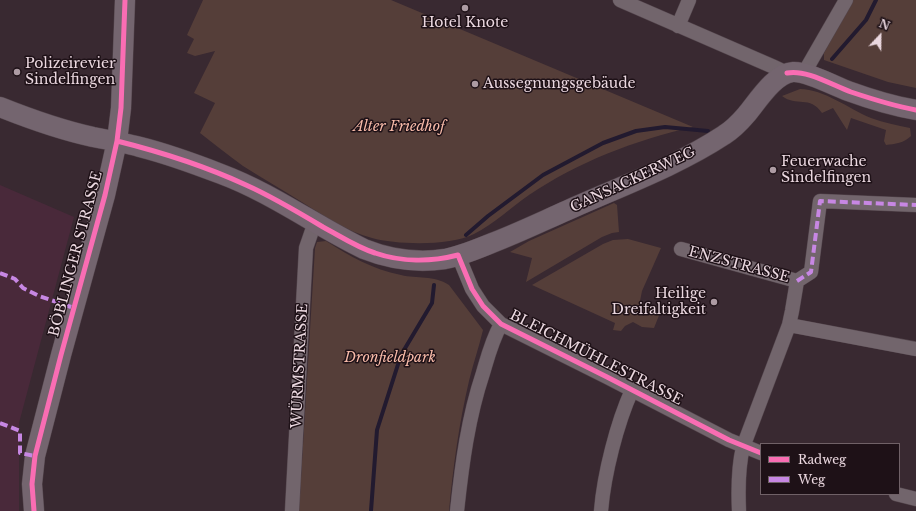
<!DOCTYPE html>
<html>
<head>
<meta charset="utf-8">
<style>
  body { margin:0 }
  #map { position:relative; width:916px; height:511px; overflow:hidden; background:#392931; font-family:"Libre Baskerville",serif }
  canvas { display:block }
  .legend { position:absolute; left:760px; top:443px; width:140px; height:52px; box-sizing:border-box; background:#1e1117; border:1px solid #706167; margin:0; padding:5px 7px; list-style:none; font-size:12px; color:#ebd8e0 }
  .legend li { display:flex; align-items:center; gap:8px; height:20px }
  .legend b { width:20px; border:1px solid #706167 }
  .north { position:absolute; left:860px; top:16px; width:40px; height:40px; -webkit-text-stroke:3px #1e1117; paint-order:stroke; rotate:22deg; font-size:11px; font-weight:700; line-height:16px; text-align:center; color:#ebd8e0 }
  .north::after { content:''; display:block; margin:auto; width:14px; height:18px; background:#ebd8e0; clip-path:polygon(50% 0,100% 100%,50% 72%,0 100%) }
</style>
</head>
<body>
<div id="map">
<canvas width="916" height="511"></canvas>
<ul class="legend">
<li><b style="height:5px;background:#f96db3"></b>Radweg</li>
<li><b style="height:5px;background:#c787e3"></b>Weg</li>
</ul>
<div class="north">N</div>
</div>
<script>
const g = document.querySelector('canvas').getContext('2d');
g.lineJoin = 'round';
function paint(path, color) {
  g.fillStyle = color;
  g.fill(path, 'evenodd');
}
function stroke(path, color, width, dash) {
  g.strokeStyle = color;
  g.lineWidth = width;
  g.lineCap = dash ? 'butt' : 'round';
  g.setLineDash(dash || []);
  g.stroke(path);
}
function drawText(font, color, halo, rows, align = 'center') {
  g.font = font + ' "Libre Baskerville",serif';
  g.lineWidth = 3;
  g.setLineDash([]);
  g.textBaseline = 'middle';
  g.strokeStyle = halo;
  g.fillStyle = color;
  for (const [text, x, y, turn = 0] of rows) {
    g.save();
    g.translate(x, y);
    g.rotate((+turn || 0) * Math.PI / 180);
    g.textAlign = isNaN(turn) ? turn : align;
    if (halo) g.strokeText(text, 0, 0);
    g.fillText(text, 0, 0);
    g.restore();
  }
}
const built = new Path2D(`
  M0,185l74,32 -55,206v88h-19z`);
const green = new Path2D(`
  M203,0h188l302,127c-58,13 -115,35 -164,68 -19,13 -35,29 -55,39 -24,12 -76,11 -102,4 -24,-6 -46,-21 -67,-34 -20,-13 -42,-25 -62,-38 -15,-11 -29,-22 -43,-33l15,-30 -21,-10 21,-42 -20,5 -8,-3 7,-14 -7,-4z
  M853,0h63v88l-28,-6 -64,-22v-7z
  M800,89c24,0 49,20 71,29 13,5 26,7 39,10l1,8c-7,7 -16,8 -25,9l-2,-4 2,-11 -35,-12 -4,12 -14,-22 -11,5c-12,-18 -26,-6 -40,-17z
  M614,203l3,2 2,27 -7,1 -10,4 -76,45 6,-24 -22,-6 19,-11z
  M628,239l33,9 -19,43 -2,10 5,5 15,7 -6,15 -12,-1 -9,-5 -8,4 -4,5 -8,-1 2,-7 -83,-38 71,-41 10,-4z
  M326,241c25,16 46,28 75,34 16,4 33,0 48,10l34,45c-4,17 -10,34 -14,51 -10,42 -16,87 -20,130h-150l16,-263 2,-6z`);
const stream = new Path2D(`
  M832,59l34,-39 10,-20
  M466,235l22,-19 55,-41 60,-32 33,-12 29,-4 43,4
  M371,511l6,-81 24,-75 31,-52 2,-18`);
const street = new Path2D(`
  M620,0l154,67 13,6
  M678,26l11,-26
  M804,73l42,-73
  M681,249l116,32
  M458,255l14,34 11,17 18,18 106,53 122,63 32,13
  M797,281l14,-9 9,-71 96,4
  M789,325l127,24
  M896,494l20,5
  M292,511l14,-263 9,-26
  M457,511c5,-47 11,-93 26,-138 5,-17 9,-33 18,-49
  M601,511c3,-37 16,-88 31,-121
  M739,511c-1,-22 -1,-43 4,-64l46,-122 3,-14 5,-30`);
const secondary = new Path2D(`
  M0,107c30,12 61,23 93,30 16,3 32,6 47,10 28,7 55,17 81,27 51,19 95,52 143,75 25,10 54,14 81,10 16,-3 32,-10 47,-16 26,-10 51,-22 76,-33 51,-23 109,-44 156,-75 8,-5 16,-13 22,-20 11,-13 29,-42 47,-43 13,-1 42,14 55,19 22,8 45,15 68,19
  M34,511l-2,-27 3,-28 26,-101 44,-160 12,-54 4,-33 4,-108`);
const quiet = new Path2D(`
  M0,273l15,6 8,9 16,8 35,12
  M797,281l14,-9 9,-71 96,4
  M0,423l20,8v22l15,3`);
const cycleway = new Path2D(`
  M787,73c19,-4 45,12 64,19 21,7 43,14 65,18
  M117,141c44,11 88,25 129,44 27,12 52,27 77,42 17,9 33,20 52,26 26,9 56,9 83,2l14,34 11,17 18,18 106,53 122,63 32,13
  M34,511l-2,-27 3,-28 26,-101 44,-160 12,-54 4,-33 4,-108`);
const markers = [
  [465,8,4,"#ad9ba3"],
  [17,72,4,"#ad9ba3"],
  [475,84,4,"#ad9ba3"],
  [773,170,4,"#ad9ba3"],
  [714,302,4,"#ad9ba3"]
];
const poiNames = [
  ["Hotel Knote",465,23,"center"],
  ["Polizeirevier",25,64],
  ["Sindelfingen",25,80],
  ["Aussegnungsgebäude",483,84],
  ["Feuerwache",781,162],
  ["Sindelfingen",781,178],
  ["Heilige",706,294,"right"],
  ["Dreifaltigkeit",706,310,"right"]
];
const parkNames = [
  ["Alter Friedhof",399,127],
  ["Dronfieldpark",390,358]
];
const streetNames = [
  ["GANSACKERWEG",633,180,-25],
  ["BÖBLINGER STRASSE",76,254,-75],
  ["ENZSTRASSE",739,265,15],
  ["BLEICHMÜHLESTRASSE",596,358,27],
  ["WÜRMSTRASSE",300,366,-87]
];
paint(built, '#49293a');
paint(green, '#553e39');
stroke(stream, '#221a2f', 4);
stroke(street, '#54464d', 15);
stroke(secondary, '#54464d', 21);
stroke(street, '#72656c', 14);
stroke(secondary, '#74656f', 20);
stroke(quiet, '#c787e3', 4, [8, 4]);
stroke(cycleway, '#f96db3', 5);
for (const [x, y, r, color] of markers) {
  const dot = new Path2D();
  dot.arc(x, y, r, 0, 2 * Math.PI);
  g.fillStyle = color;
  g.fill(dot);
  stroke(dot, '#1e1117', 1.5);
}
drawText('14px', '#ebd8e0', '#1e1117', poiNames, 'left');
drawText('italic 14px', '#f8bba9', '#1e1117', parkNames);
drawText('14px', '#ebd8e0', '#1e1117', streetNames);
</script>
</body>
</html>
